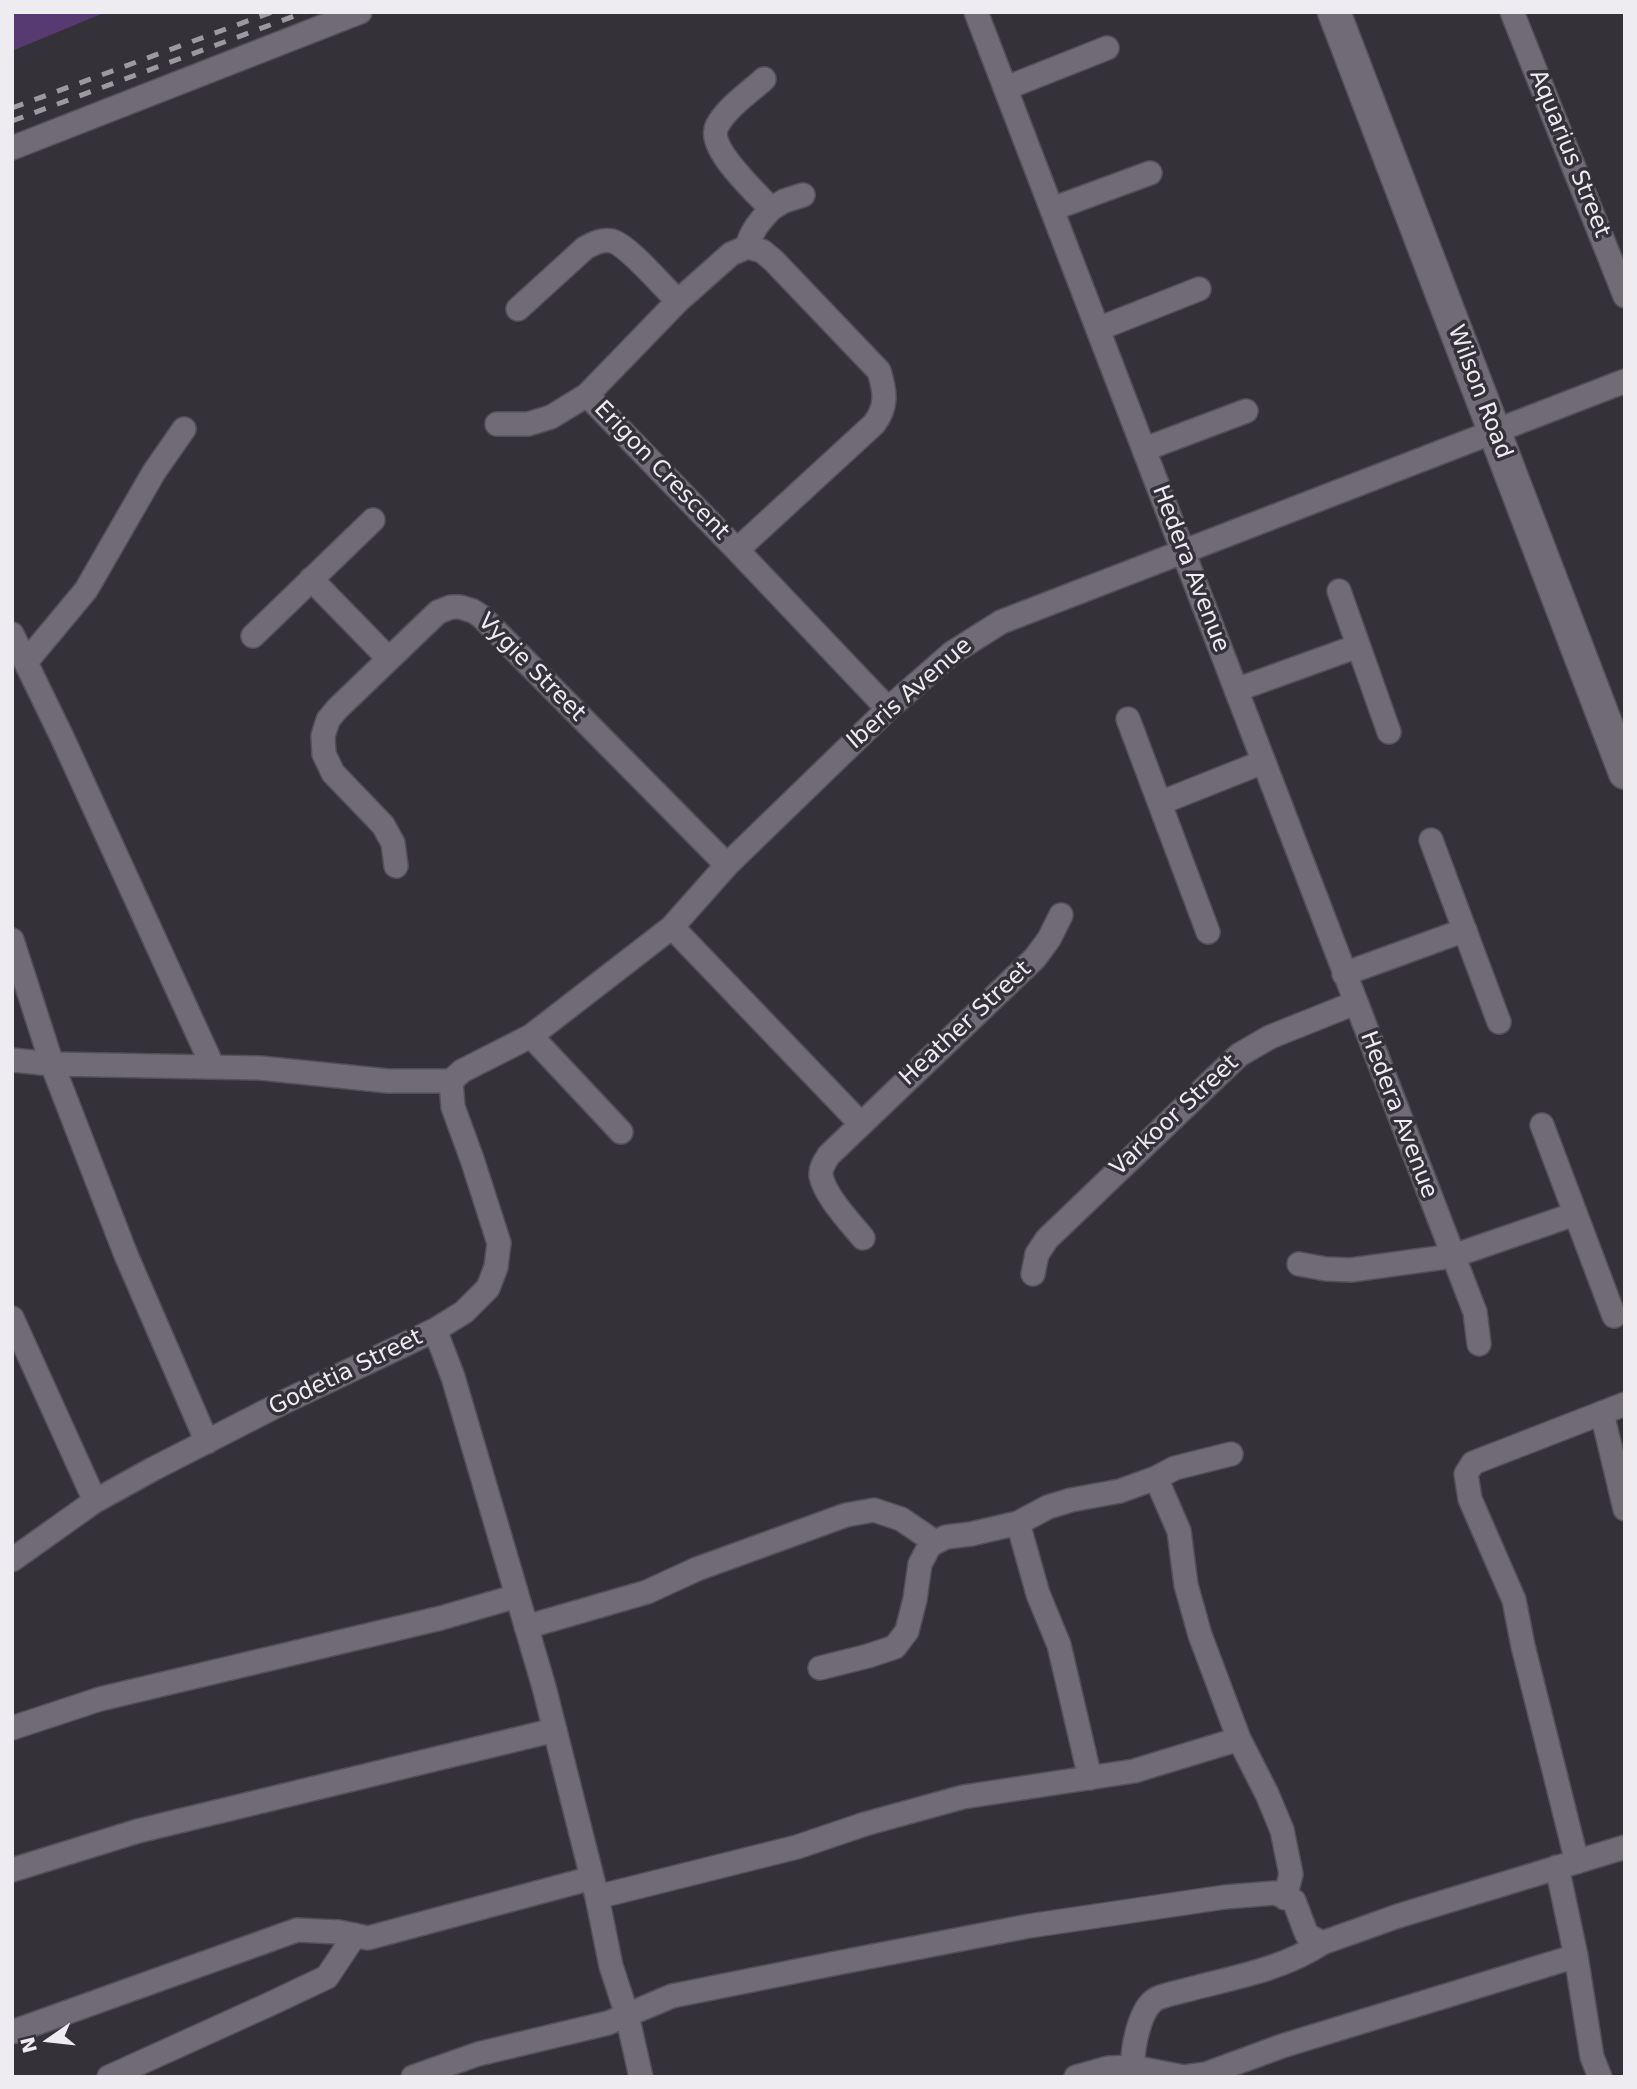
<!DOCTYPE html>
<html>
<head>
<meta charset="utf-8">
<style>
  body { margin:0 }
  #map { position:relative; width:1637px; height:2089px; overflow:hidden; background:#353139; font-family:"DejaVu Sans",sans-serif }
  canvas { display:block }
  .frame { position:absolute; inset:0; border:14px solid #eeecf1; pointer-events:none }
  .north { position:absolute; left:14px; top:2005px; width:70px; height:70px; -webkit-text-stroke:5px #353139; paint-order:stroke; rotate:256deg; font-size:19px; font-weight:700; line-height:28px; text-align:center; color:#eeecf1 }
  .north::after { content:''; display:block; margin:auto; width:24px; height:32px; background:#eeecf1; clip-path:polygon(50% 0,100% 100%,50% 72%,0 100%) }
</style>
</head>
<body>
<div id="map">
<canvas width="1637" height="2089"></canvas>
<div class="frame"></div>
<div class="north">N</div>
</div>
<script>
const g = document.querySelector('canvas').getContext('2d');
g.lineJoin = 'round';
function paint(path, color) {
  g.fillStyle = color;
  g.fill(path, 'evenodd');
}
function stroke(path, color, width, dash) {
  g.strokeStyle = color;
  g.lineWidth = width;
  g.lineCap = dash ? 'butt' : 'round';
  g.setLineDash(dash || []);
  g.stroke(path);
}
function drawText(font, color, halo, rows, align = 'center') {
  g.font = font + ' "DejaVu Sans",sans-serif';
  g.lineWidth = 7;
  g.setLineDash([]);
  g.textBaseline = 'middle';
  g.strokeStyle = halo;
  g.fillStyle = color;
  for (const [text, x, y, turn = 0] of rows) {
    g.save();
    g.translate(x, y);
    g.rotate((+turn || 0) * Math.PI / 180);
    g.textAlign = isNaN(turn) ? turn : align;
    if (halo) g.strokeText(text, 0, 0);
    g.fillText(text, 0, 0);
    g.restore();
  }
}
const green = new Path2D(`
  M12,12h94l-94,39z`);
const street = new Path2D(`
  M976,12l499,1300 4,32
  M1512,12l113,284
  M1006,88l101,-40
  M12,148l348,-136
  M771,209l13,-8 19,-6
  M1052,209l98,-36
  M747,247c4,-16 13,-26 24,-38 -14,-16 -65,-61 -54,-83 10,-19 32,-33 47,-47
  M518,309l67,-61c9,-5 17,-9 27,-7 16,4 52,47 66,60
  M1098,329l101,-40
  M497,424h31l23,-7 36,-22
  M1145,449l101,-38
  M737,550l137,-126c14,-18 11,-33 5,-53l-106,-111 -11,-9 -15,-4 -16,7 -53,47 -91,94 150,155 151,159
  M311,579l77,79
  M1339,591l50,141
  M12,634l50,103 151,330
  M253,636l120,-116
  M26,662l60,-72 68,-118 30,-43
  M1236,690l122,-44
  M1128,719l80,213
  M1160,803l103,-41
  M1431,840l68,182
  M396,866l-3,-23 -10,-18 -50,-52 -9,-19 -1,-18 5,-16 9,-11 101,-97 13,-5h9l13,4 9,6 245,248
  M672,927l188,196
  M12,940l40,124 74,191 81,187
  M1344,974l121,-44
  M531,1036l90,96
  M12,1060l40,4 208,4 128,13h63
  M451,1081l11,-10 69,-35 141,-109 55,-62 161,-156 64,-56 49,-31 624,-241
  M1542,1125l72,191
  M863,1238c-13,-16 -38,-42 -42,-62 -1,-8 4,-15 8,-21l206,-197 14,-19 12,-24
  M1299,1264l27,5 25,1 102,-14 122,-42
  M1033,1274l4,-20 10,-15 192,-184 31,-18 85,-34
  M12,1318l83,183
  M435,1330l18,47 91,310 53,210 14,69 16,49 14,62
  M1602,1413l23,96
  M1156,1478l23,53 7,54 14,50 39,104 28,55 15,36 9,44 -6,24
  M1018,1523l20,71 21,51 31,133
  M12,1560l83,-59 58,-32 133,-68 149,-71 29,-18 24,-24 8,-21 3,-24 -27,-84 -19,-52 -2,-26
  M526,1627l121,-35 50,-23 149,-54 28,-5 27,9 34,23
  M820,1668l48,-12 27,-9 12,-16 8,-32 5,-35 10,-19 16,-8 25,-3 47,-11 30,-16 23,-7 49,-9 36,-13 19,-10 56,-14
  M12,1728l88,-29 341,-81 76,-22
  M1577,1862l-54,-216 -9,-46 -44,-101 -4,-25 7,-11 152,-59
  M1557,1867l19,89 16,101 8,20
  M12,1870l126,-39 417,-101
  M597,1897l200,-50 68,-23 98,-27 171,-26 105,-32
  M12,2032l285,-102 42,2 29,6 224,-60
  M1133,2067c-1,-18 6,-54 20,-66 7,-6 32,-10 41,-13 43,-11 91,-20 128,-45
  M109,2077l161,-73 57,-27 28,-42
  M413,2077l65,-23 130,-31 64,-27 160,-32 197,-38 196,-29 50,-4 19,8 13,34 15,8 76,-27 227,-69
  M1076,2077l32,-9 25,-1 51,10 22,-3 76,-28 294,-90`);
const secondary = new Path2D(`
  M1334,12l291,761`);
const rail = new Path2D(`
  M12,108l260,-96
  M12,121l293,-109`);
const streetNames = [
  ["Aquarius Street",1569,154,68],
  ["Wilson Road",1479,392,69],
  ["Erigon Crescent",661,471,46],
  ["Hedera Avenue",1190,569,69],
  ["Vygie Street",531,668,45],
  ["Iberis Avenue",910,694,-41],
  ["Heather Street",966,1024,-43],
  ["Hedera Avenue",1398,1115,69],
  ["Varkoor Street",1175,1116,-43],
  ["Godetia Street",346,1373,-26]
];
paint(green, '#583a72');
stroke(street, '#535056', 26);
stroke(secondary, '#535056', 35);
stroke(street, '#706b75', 23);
stroke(secondary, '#706b75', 32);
stroke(rail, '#9c999f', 5, [12, 12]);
drawText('23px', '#eeecf1', '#353139', streetNames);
</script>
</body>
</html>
